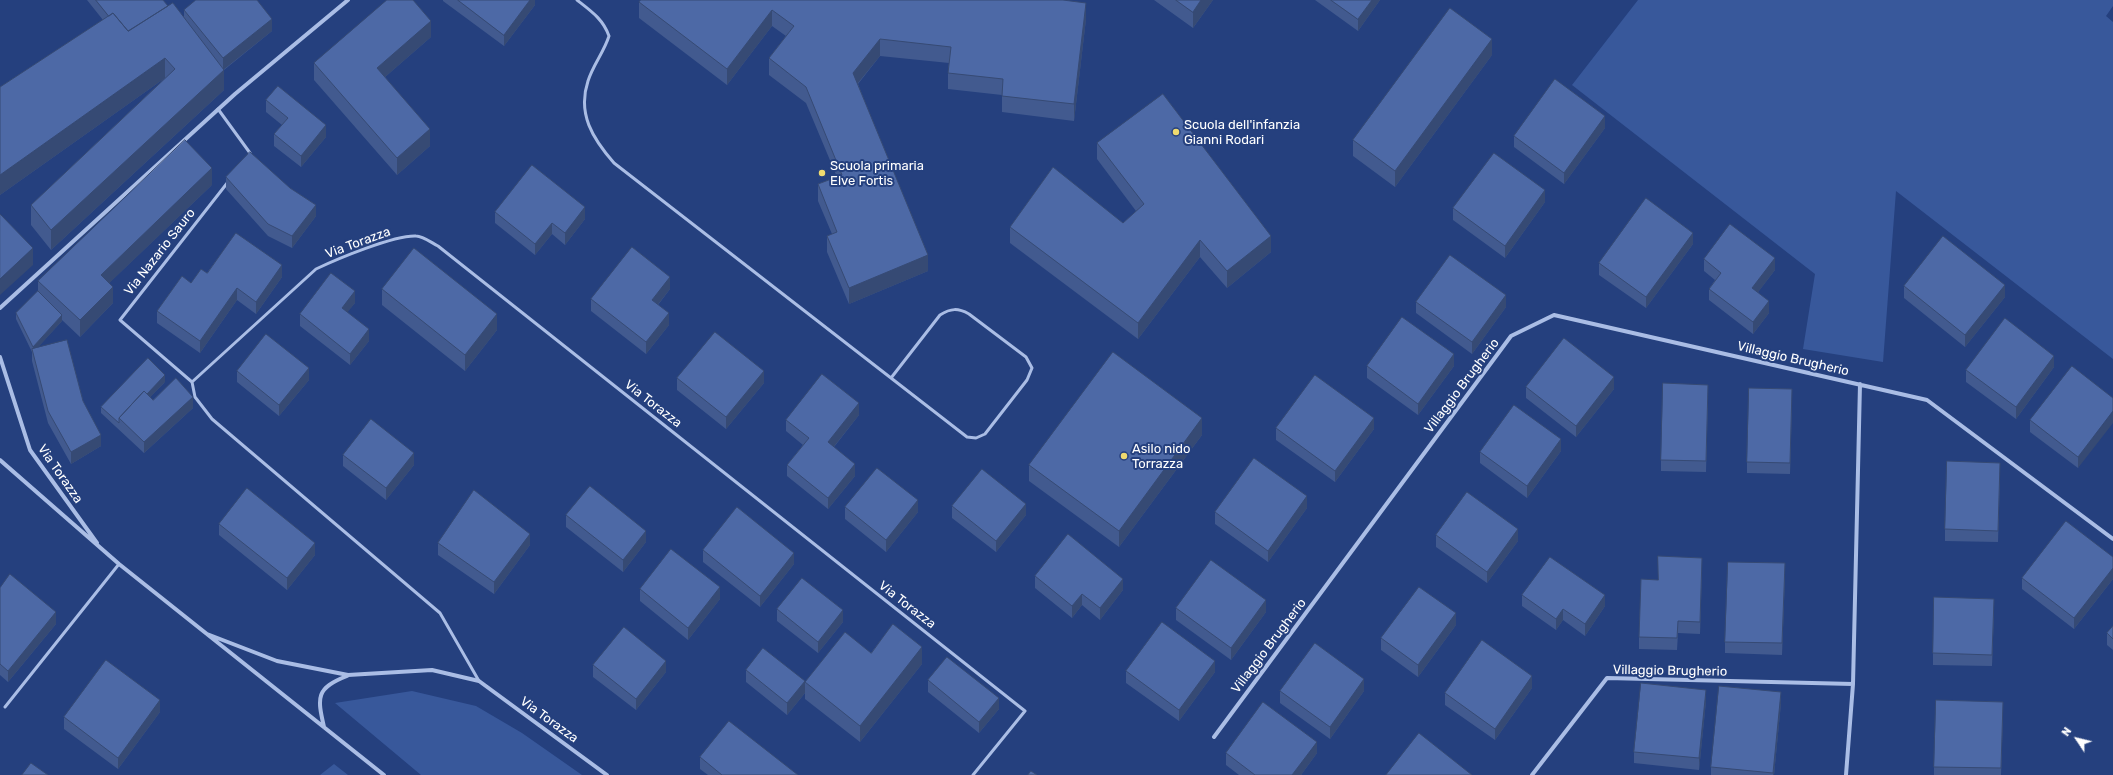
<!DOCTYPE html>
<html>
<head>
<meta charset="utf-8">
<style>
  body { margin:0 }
  #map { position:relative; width:2113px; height:775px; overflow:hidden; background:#25407e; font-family:Rubik,sans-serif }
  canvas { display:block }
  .north { position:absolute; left:2057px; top:719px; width:40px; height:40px; -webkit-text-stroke:3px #25407e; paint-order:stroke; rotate:305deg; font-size:11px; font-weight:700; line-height:16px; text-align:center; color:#fff }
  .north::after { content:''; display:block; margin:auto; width:14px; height:18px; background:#fff; clip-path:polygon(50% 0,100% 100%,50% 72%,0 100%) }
</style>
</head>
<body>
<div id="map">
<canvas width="2113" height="775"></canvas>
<div class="north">N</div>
</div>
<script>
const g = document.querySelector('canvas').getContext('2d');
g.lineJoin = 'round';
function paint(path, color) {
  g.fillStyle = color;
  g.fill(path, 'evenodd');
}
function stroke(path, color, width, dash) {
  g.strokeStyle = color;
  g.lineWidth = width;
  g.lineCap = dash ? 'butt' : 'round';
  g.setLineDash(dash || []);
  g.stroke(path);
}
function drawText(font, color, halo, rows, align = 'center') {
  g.font = font + ' Rubik,sans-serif';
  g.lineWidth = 4;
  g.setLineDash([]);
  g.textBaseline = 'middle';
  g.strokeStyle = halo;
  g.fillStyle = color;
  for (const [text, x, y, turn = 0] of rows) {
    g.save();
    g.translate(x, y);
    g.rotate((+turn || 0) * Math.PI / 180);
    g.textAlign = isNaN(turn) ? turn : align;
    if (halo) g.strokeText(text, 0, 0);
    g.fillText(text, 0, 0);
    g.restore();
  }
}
const green = new Path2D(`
  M1638,0h475v6l-7,10 7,6v337l-217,-168 -13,171 -80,-13 12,-75 -243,-189z
  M412,691l64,15 46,27 60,42h-161l-86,-72z
  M334,764l14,11h-28z`);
const service = new Path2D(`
  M577,0c14,11 26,19 32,36 -5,16 -16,29 -21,45 -11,33 5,58 26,82l353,274 9,1 9,-4 42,-54 5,-12 -6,-11 -57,-43c-11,-6 -18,-6 -29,1l-49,63
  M218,109l32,44 -1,3
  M228,182l-108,138 72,62 3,15 17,22 228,194 39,68
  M192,382l124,-113c21,-10 78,-34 100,-33 7,0 16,7 22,10l587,465 -52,64
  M5,707l114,-143`);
const minor = new Path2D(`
  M0,308l235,-214 113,-94
  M0,357l30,93 67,93
  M0,460l119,104 265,211
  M207,634l70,27 71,14 84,-5 47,11 128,94
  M324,727c-7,-30 -8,-39 23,-51
  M1214,737l297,-401 43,-21 373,85 186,139
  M1532,775l75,-97 246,6
  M1846,775l7,-91 7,-300`);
const wall = new Path2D(`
  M87,0h76l5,6 16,13v-9l88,21 -48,39v20l-173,160 -20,-25v-20l134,-127 -165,117v-108l103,-67z
  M443,0h92v5l-31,41 -61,-45z
  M1154,0h59l-20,28z
  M1315,0h65l-22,31z
  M639,2l447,17 -12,102 -72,-9v-17l-54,-6v-16l1,-10 -69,-7 -22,28 70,187 -79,33 -22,-52v-16l5,-2 -14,-33v-17l19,-7 -31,-74 -37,-28v-17l17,-22 -14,-10 -45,59 -88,-67z
  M431,37l-46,40 45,69 -33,29 -83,-95v-17z
  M1492,55l-97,132 -42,-31v-16z
  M266,100l60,37 -25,30 -27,-21v-12l8,-9 -16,-13z
  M1605,128l-41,56 -50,-37v-11z
  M1097,143l174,109 -44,36 -27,-31 -62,82 -128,-96v-16l113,-4 13,-12 -39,-52z
  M226,177l90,39 -24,32 -24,-12 -42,-47z
  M212,185l-103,98 4,20 -33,34 -18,-17v1l-25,27 46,53 18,45 -30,18 -23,-41 -16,-62v-9l-16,-33v-6l22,-22v-10z
  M1545,202l-40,56 -52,-38v-12z
  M495,212l90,7 -20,26 -13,-11 -17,21 -40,-32z
  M1693,244l-47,64 -47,-33v-12z
  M1704,259l71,11 -17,22 11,21 -16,21 -44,-34v-11l6,-9 -11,-9z
  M207,273l75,4 -26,37 -19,-14 -37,53 -43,-30v-12l34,-28z
  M1904,286l101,11 -40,50 -61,-49z
  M382,289l115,41 -32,41 -83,-66z
  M670,289l-12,16 11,20 -23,29 -55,-43v-12z
  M1416,302l90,5 -34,47 -56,-41z
  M355,303l-8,9 22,29 -19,24 -50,-39v-12z
  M1367,366h87l-36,49 -51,-37z
  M2054,367l-38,52 -50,-37v-12z
  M237,371l72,9 -30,36 -42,-34z
  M677,378l87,5 -38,46 -49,-39z
  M165,382l-15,15 3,3 40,8 -49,45 -43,-40v-6z
  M1526,387l88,2 -38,48 -50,-39z
  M1708,396l-2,76 -45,-1v-11z
  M2113,398l-35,70 -48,-36v-12z
  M1792,401l-2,73 -43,-1v-11z
  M859,415l-25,32 21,29 -27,33 -41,-33v-11l16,-20 -17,-14v-11z
  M1276,428l98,1 -39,53 -59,-42z
  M1202,435l-83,112 -90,-66v-16z
  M1561,451l-34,47 -47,-35v-11z
  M343,455l71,10 -28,35 -43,-34z
  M2000,474l-2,68 -53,-1v-12z
  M952,506l74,9 -30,37 -44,-34z
  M845,507l73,5 -32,40 -41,-33z
  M1307,508l-39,54 -53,-38v-12z
  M566,515l80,27 -23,30 -57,-45z
  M219,524l96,31 -28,35 -68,-55z
  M1436,535l82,6 -31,42 -51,-36z
  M438,543l92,2 -36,49 -56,-39z
  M703,550l91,14 -34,43 -57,-45z
  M2113,557v22l-39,50 -52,-40v-11z
  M1702,569l-2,65 -22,-1 -1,17 -38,-1v-12l19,-57z
  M1785,575l-3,80 -57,-2v-11z
  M1035,576l88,14 -23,30 -18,-15 -10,13 -37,-30z
  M0,588l56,36 -48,58 -8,-7z
  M640,589l80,10 -32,41 -48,-39z
  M1522,595l83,11 -20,30 -22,-16 -7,10 -34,-24z
  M1176,608l90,4 -35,48 -55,-40z
  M777,609l66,13 -25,31 -41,-32z
  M1994,610l-2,56 -59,-1v-12z
  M1456,625l-38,52 -37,-27v-12z
  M2113,626v24l-6,-5v-12z
  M871,653l51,11 -62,78 -55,-43v-6l-18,22 -41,-33v-12l59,12z
  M593,665l73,7 -30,38 -43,-33z
  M1126,671l89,1 -36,49 -53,-38z
  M928,680l71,29 -20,24 -51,-41z
  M1532,688l-37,52 -50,-35v-12z
  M1280,691h84l-34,48 -50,-36z
  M1706,701l-7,69 -65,-7v-11z
  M1781,703l-7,72h-63v-8z
  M160,712l-42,57 -54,-40v-12z
  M2003,714l-2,61h-67v-8z
  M1226,753h91l-16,22h-62l-13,-10z
  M700,757l98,18h-90l-8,-6z`);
const shadedWall = new Path2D(`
  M530,0h5v5l-31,41v-11z
  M1201,0h12l-20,28v-16z
  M1372,0h8l-22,31v-12z
  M1086,3v16l-12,102v-17z
  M772,10v16l-45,59v-16z
  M272,19v12l-49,39v-12z
  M431,21v16l-54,47v-16z
  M880,39v17l-27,33v-16z
  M1492,39v16l-97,132v-16z
  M165,58v20l-165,117v-20z
  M224,70v20l-173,160v-20z
  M1605,116v12l-41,56v-11z
  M326,125v12l-25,30v-11z
  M430,129v17l-33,29v-17z
  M212,168v17l-111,106v-16z
  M1545,190v12l-40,56v-12z
  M316,205v11l-24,32v-12z
  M585,207v12l-20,26v-12z
  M552,223v11l-17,21v-11z
  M1693,233v11l-47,64v-11z
  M1271,236v16l-44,36v-17z
  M1200,240v17l-62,82v-16z
  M33,248v17l-33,30v-16z
  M928,255v16l-79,33v-16z
  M1775,258v12l-23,30v-12z
  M282,265v12l-26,37v-12z
  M670,277v12l-18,23v-12z
  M2005,285v12l-40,50v-12z
  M113,287v16l-33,34v-17z
  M237,288v12l-37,53v-12z
  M355,291v12l-13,16v-11z
  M1506,295v12l-34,47v-12z
  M1769,301v12l-16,21v-12z
  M669,313v12l-23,29v-12z
  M497,314v16l-32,41v-16z
  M62,315v6l-29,32v-6z
  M369,329v12l-19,24v-11z
  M1454,354v12l-36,49v-11z
  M2054,356v11l-38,52v-12z
  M309,368v12l-30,36v-11z
  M764,371v12l-38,46v-12z
  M165,375v7l-40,41 -3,-3z
  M1614,377v12l-38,48v-11z
  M1792,389v12l-2,73v-11z
  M193,397v11l-49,45v-11z
  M859,403v12l-31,39v-12z
  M2113,411v12l-35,45v-11z
  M1202,418v17l-83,112v-16z
  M1374,418v11l-39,53v-11z
  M101,435v11l-30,18v-12z
  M1561,439v12l-34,47v-12z
  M414,453v12l-28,35v-12z
  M855,464v12l-27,33v-11z
  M1307,496v12l-39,54v-11z
  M918,500v12l-32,40v-12z
  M1026,504v11l-30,37v-11z
  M1518,529v12l-31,42v-11z
  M646,531v11l-23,30v-12z
  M530,534v11l-36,49v-12z
  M315,543v12l-28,35v-12z
  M794,553v11l-34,43v-11z
  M1702,558v11l-2,65v-12z
  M1785,563v12l-3,80v-12z
  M2113,568v11l-39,50v-11z
  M1123,579v11l-23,30v-12z
  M720,587v12l-32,41v-12z
  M1082,594v11l-10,13v-12z
  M1605,595v11l-20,30v-12z
  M1994,599v11l-2,56v-11z
  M1266,600v12l-35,48v-12z
  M1563,609v11l-7,10v-11z
  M843,610v12l-25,31v-11z
  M56,612v12l-48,58v-11z
  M1456,613v12l-38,52v-12z
  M922,647v17l-62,78v-16z
  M666,661v11l-30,38v-11z
  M1215,661v11l-36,49v-11z
  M1532,676v12l-37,52v-11z
  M1364,679v12l-34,48v-12z
  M805,681v12l-18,22v-12z
  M1706,690v11l-7,69v-12z
  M1781,692v11l-7,72h-1z
  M999,698v11l-20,24v-11z
  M160,700v12l-42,57v-11z
  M2003,702v12l-2,61v-7z
  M1317,742v11l-16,22h-9z`);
const building = new Path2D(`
  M96,0h67l5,6 -40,25 -15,-18 -4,3z
  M196,0h61l15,19 -49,39 -39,-48z
  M387,0h26l18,21 -54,47 53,61 -33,29 -83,-95z
  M458,0h72l-26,35z
  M641,0h422l23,3 -12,101 -72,-8 1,-17 -55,-6 3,-26 -71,-8 -27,34 75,182 -79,33 -22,-52 10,-4 -19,-48 24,-9 -36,-88 -37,-29 25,-32 -22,-16 -45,59 -88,-67z
  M1176,0h25l-8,12z
  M1331,0h41l-14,19z
  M173,3l51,67 -173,160 -20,-25 144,-136 -10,-11 -165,117v-88l113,-74 15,18z
  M1450,8l42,31 -97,132 -42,-31z
  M1555,79l50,37 -41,57 -50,-37z
  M278,86l48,39 -25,31 -27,-22 14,-16 -22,-18z
  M1163,94l108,142 -44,35 -27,-31 -62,83 -128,-96 43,-60 70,56 21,-19 -47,-61z
  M185,140l27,28 -111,107 12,12 -33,33 -42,-39z
  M250,152l40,36 26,17 -24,31 -24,-12 -42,-47z
  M1494,153l51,37 -40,56 -52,-38z
  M532,165l53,42 -20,26 -13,-10 -17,21 -40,-32z
  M1646,198l47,35 -47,64 -47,-34z
  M0,214l33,34 -33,31z
  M1730,224l45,34 -23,30 17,13 -16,21 -44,-33 12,-16 -17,-14z
  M236,233l46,32 -26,37 -19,-14 -37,53 -43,-30 25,-35 9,7 10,-14 6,4z
  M1943,236l62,49 -40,50 -61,-49z
  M632,247l38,30 -18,23 17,13 -23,29 -55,-43z
  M414,248l83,66 -32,41 -83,-66z
  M1450,255l56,40 -34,47 -56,-40z
  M331,273l24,18 -13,17 27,21 -19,25 -50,-40z
  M38,291l24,24 -29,32 -17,-34z
  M1402,317l52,37 -36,50 -51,-38z
  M2005,318l49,38 -38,51 -50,-37z
  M715,332l49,39 -38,46 -49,-39z
  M266,334l43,34 -30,37 -42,-34z
  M1564,338l50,39 -38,49 -50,-39z
  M67,340l16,61 18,34 -30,17 -23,-41 -16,-62z
  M1113,352l89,66 -83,113 -90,-66z
  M148,358l17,17 -18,19 -3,-3 -25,27v5l-18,-16z
  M2072,366l41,32v13l-35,46 -48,-37z
  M822,374l37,29 -31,39 27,22 -27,34 -41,-33 22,-27 -23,-18z
  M1315,375l59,43 -39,53 -59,-43z
  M176,378l17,19 -49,45 -25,-24 25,-27 9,9z
  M1663,383l45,2 -2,76 -45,-1z
  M1749,388l43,1 -2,74 -43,-1z
  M1514,405l47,34 -34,47 -47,-34z
  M371,419l43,34 -28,35 -43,-33z
  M1254,458l53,38 -39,55 -53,-39z
  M1947,461l53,2 -2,68 -53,-2z
  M877,468l41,32 -32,40 -41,-33z
  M982,469l44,35 -30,37 -44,-35z
  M590,486l56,45 -23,29 -57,-45z
  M247,488l68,55 -28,35 -68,-54z
  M474,490l56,44 -36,48 -56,-39z
  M1467,492l51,37 -31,43 -51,-37z
  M737,507l57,46 -34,43 -57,-46z
  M2066,521l47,36v11l-39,50 -52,-40z
  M1068,534l55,45 -23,29 -18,-14 -10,12 -37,-30z
  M671,549l49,38 -32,41 -48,-39z
  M1658,556l44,2 -2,64 -22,-1 -1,17 -38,-1 2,-58 17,1z
  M1550,557l55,38 -20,29 -22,-15 -7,10 -34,-24z
  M1211,560l55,40 -35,48 -55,-40z
  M1728,562l57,1 -3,80 -57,-1z
  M10,574l46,38 -48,59 -8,-7v-76z
  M802,578l41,32 -25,32 -41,-33z
  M1419,587l37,26 -38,52 -37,-27z
  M1934,597l60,2 -2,56 -59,-2z
  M1162,622l53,39 -36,49 -53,-39z
  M893,624l29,23 -62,79 -55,-44 40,-50 26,21z
  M2113,626v13l-6,-6z
  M624,627l42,34 -30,38 -43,-34z
  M1482,640l50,36 -37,53 -50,-36z
  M1315,643l49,36 -34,48 -50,-36z
  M763,648l42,33 -18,22 -41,-33z
  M947,657l52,41 -20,24 -51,-42z
  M106,660l54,40 -42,58 -54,-41z
  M1641,683l65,7 -7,68 -65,-6z
  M1719,686l62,6 -8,81 -62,-6z
  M1936,700l67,2 -2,66 -67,-1z
  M1263,702l54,40 -25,33h-37l-29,-22z
  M729,721l69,54h-76l-22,-18z
  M1419,733l53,42h-86z
  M31,763l17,12h-26z
  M1031,771l6,4h-9z`);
const markers = [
  [1176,132,4,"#efda6f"],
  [822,173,4,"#efda6f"],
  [1124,456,4,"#efda6f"]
];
const poiNames = [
  ["Scuola dell'infanzia",1184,125],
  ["Gianni Rodari",1184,140],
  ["Scuola primaria",830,166],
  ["Elve Fortis",830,181],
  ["Asilo nido",1132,449],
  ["Torrazza",1132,464]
];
const streetNames = [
  ["Via Torazza",358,243,-20],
  ["Via Nazario Sauro",160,252,-52],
  ["Villaggio Brugherio",1793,359,13],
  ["Villaggio Brugherio",1462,386,-53],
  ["Via Torazza",653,404,38],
  ["Via Torazza",60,474,55],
  ["Via Torazza",907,605,38],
  ["Villaggio Brugherio",1269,646,-53],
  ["Villaggio Brugherio",1670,671,1],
  ["Via Torazza",549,720,36]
];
paint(green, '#38589b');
stroke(service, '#aabde5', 3);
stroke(minor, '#aabde5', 4);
paint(wall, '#425a8f');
paint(shadedWall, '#364a74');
paint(building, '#4d69a6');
stroke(building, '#364a74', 1);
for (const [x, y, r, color] of markers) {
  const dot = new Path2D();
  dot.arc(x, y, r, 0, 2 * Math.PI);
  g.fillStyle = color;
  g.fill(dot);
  stroke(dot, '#25407e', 1.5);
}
drawText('13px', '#fff', '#25407e', poiNames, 'left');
drawText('13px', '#fff', '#25407e', streetNames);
</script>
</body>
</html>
